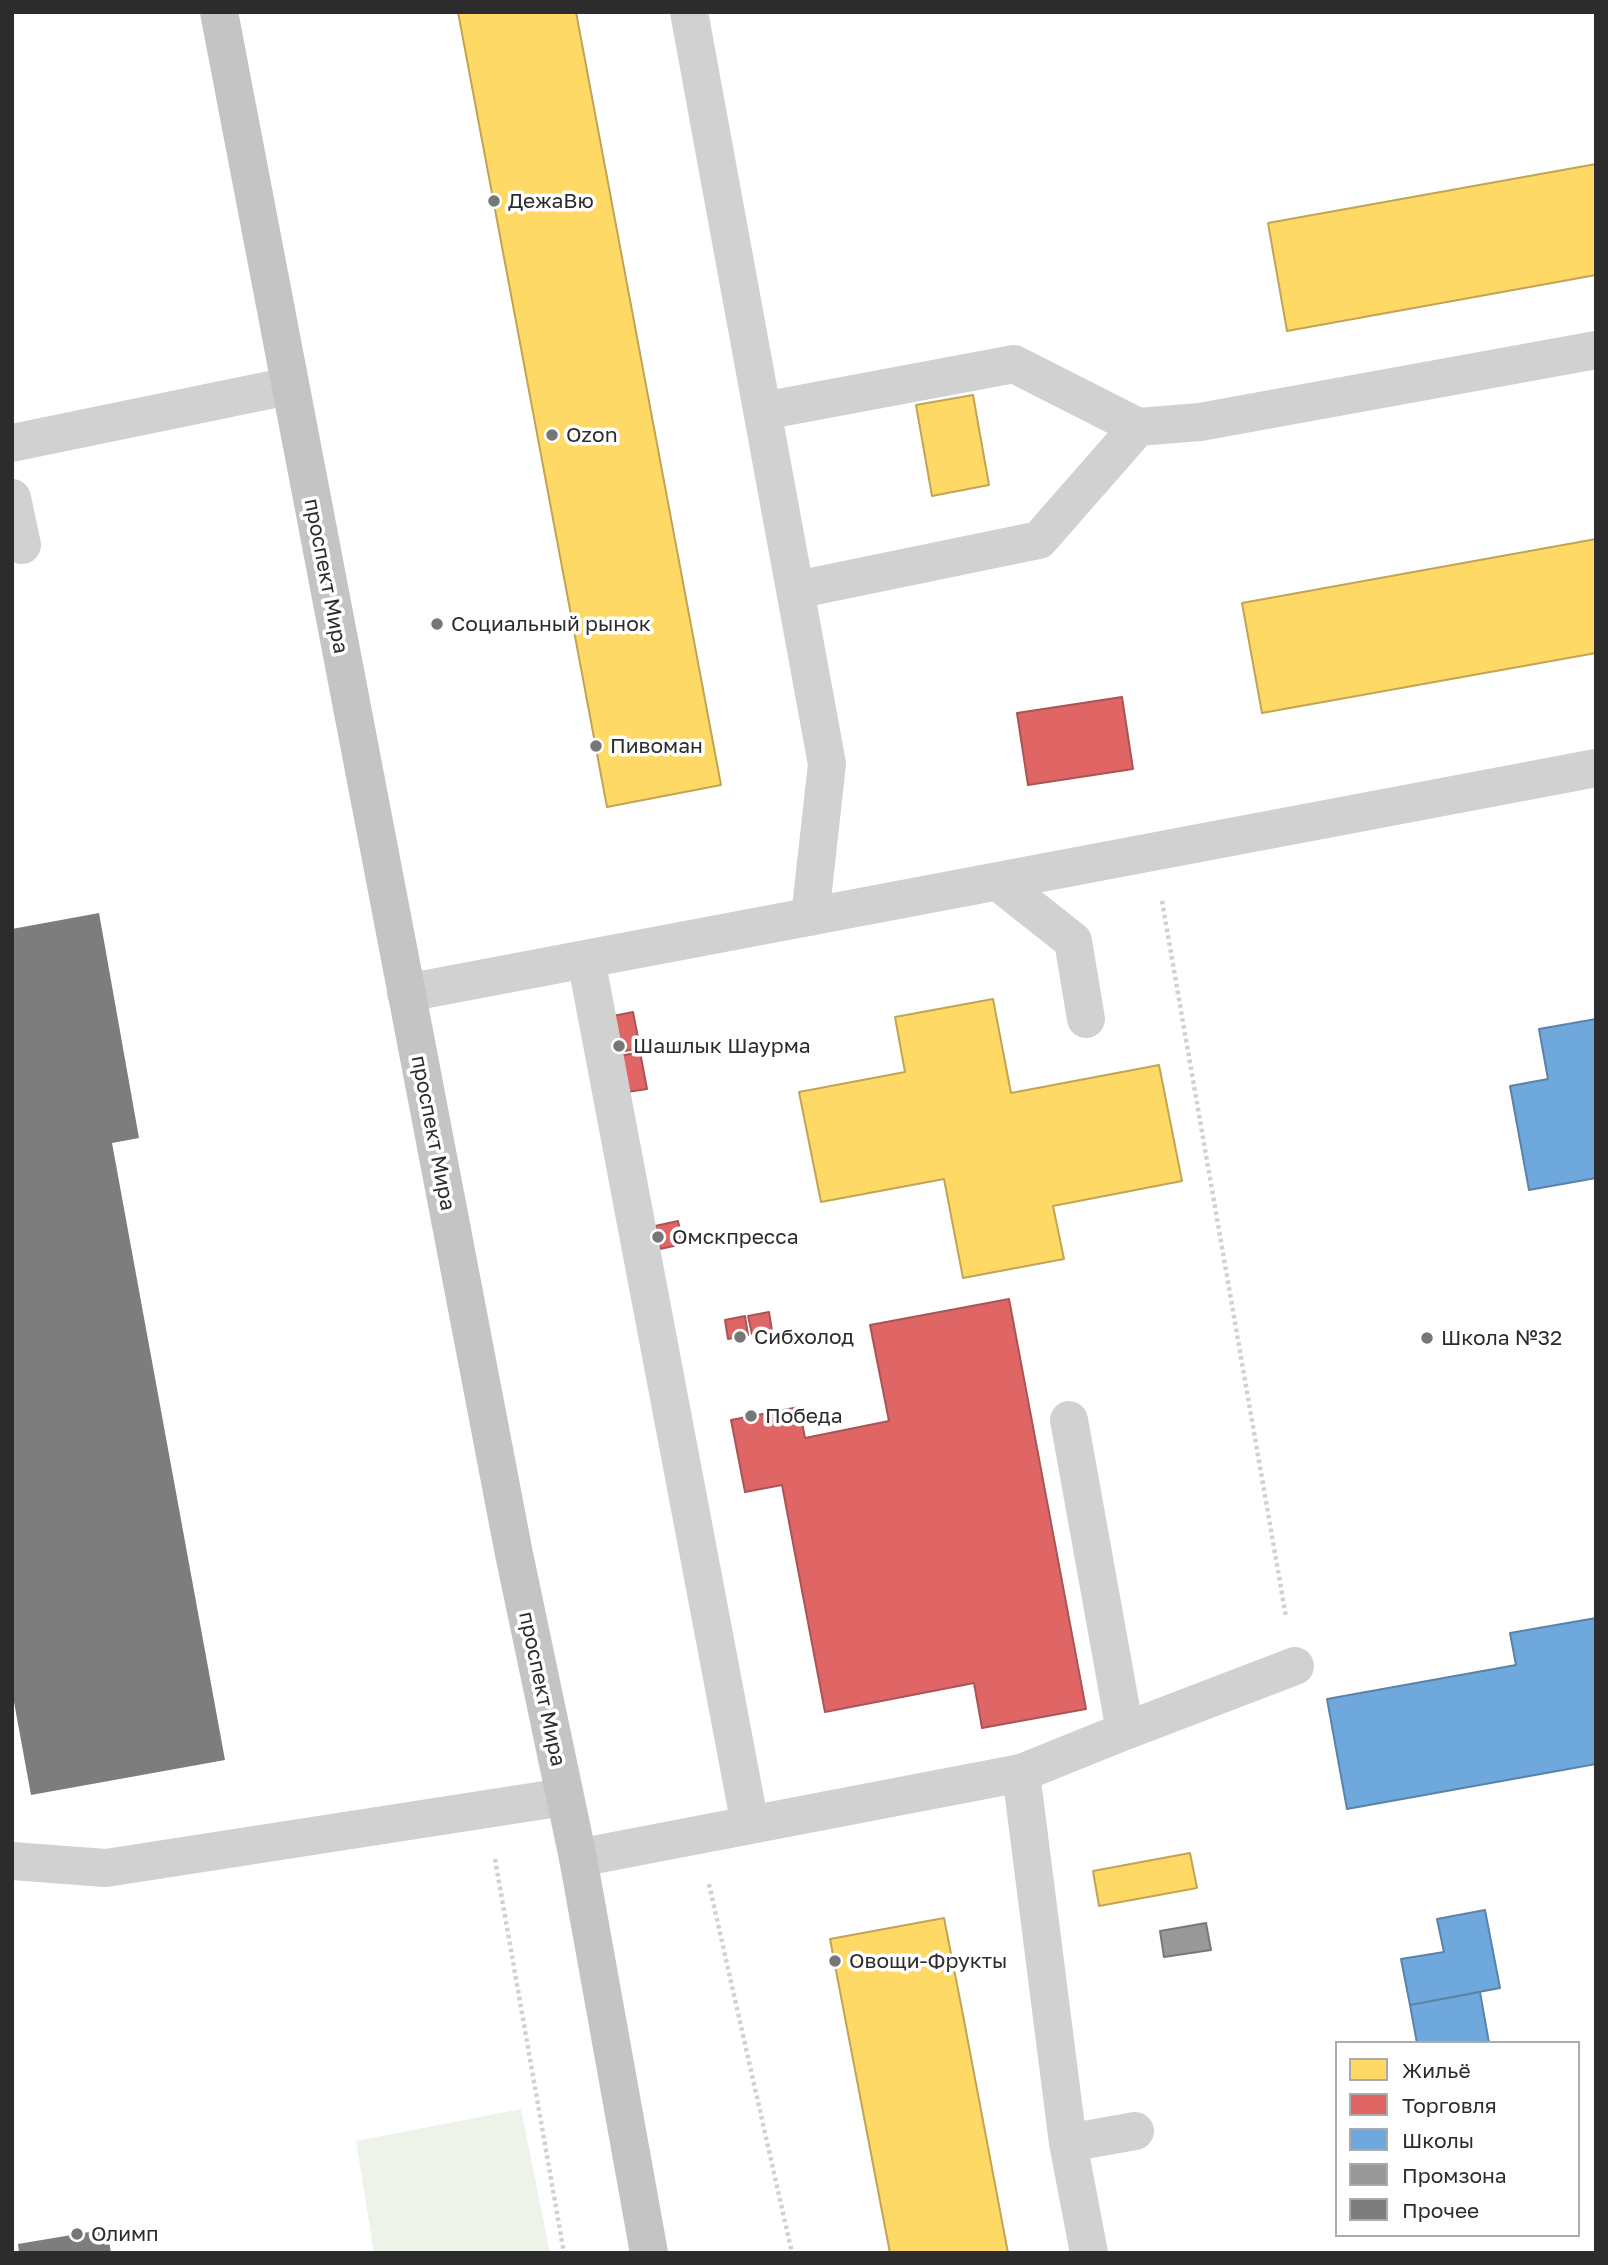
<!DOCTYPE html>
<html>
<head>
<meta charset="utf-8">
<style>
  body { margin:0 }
  #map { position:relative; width:1608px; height:2265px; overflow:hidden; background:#fff; font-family:"Golos Text",sans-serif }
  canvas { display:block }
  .frame { position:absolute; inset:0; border:14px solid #2c2c2c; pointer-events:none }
  .legend { position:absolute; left:1335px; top:2041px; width:245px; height:196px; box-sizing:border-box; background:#fff; border:2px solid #ababab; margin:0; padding:9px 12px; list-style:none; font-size:21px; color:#2c2c2c }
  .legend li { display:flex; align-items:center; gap:14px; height:35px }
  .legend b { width:35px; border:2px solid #ababab }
</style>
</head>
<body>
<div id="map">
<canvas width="1608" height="2265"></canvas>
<div class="frame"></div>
<ul class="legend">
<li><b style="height:19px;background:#ffd966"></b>Жильё</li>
<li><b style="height:19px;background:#e06666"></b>Торговля</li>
<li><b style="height:19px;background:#6fa8dc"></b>Школы</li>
<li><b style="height:19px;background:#999"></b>Промзона</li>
<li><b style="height:19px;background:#7d7d7d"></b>Прочее</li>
</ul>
</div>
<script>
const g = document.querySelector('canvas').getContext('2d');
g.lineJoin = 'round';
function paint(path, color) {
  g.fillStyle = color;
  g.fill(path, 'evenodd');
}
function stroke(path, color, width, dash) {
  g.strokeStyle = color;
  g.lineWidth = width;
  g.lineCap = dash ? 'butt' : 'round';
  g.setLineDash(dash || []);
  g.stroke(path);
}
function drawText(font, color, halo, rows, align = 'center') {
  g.font = font + ' "Golos Text",sans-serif';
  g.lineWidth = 7;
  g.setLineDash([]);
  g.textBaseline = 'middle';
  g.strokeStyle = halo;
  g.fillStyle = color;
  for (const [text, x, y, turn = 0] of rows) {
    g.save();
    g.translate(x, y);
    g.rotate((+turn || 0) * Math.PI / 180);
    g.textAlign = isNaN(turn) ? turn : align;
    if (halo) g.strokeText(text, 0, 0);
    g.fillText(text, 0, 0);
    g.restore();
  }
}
const green = new Path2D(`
  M521,2109l29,144h-176l-18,-112z`);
const homes = new Path2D(`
  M458,12h118l145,773 -114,22z
  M1596,164v111l-309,56 -19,-108z
  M973,395l16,90 -57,11 -16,-91z
  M1596,539v114l-334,60 -20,-110z
  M993,999l18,94 148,-28 23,116 -129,25 11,53 -101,19 -19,-99 -123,23 -22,-110 106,-20 -10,-55z
  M1190,1853l7,35 -98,18 -6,-35z
  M944,1918l19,97 45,238h-118l-60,-314z`);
const shops = new Path2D(`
  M1122,697l11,72 -105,16 -11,-72z
  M633,1012l7,36 -20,4 -7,-36z
  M640,1052l7,37 -20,3 -7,-36z
  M678,1221l5,23 -23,5 -5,-23z
  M1009,1299l77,410 -104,19 -8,-45 -149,29 -43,-227 -37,7 -14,-72 68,-13 6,31 84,-17 -19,-96z
  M769,1312l3,19 -20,3 -4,-18z
  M745,1316l3,19 -20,4 -3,-19z`);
const schools = new Path2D(`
  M1596,1019v159l-67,12 -19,-104 38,-7 -9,-50z
  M1596,1618v146l-249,45 -20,-110 189,-34 -6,-32z
  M1485,1910l15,78 -90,17 -9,-46 43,-7 -7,-33z
  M1480,1992l9,51h-72l-7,-38z`);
const industry = new Path2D(`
  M1206,1923l5,27 -47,7 -4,-26z`);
const building = new Path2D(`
  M99,913l40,225 -27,5 113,617 -194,35 -19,-104v-762z
  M107,2229l4,24h-92l-1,-9z`);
const path = new Path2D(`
  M1162,901l124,716
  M495,1859l69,394
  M709,1884l83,369`);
const minor = new Path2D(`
  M689,12l138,752 -17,153
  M763,411l251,-47 124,63 62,-5 396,-72
  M12,443l277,-57
  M12,498l10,47
  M796,590l243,-50 99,-113
  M997,881l76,60 13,78
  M586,959l164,866
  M406,993l1190,-225
  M1125,1731l170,-65
  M1021,1773l104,-42 -56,-311
  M578,1858l443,-85 47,370 21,110
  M12,1861l94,7 458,-71
  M1068,2143l67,-12`);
const major = new Path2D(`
  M219,12l295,1542 64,304 71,395`);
const markers = [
  [494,201,7,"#767676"],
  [552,435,7,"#767676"],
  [437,624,7,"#767676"],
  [596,746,7,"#767676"],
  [619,1046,7,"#767676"],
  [658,1237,7,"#767676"],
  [740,1337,7,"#767676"],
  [1427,1338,7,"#767676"],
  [751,1416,7,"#767676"],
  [835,1961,7,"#767676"],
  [77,2234,7,"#767676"]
];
const poiNames = [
  ["ДежаВю",508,201],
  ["Ozon",566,435],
  ["Социальный рынок",451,624],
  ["Пивоман",610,746],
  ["Шашлык Шаурма",633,1046],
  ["Омскпресса",672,1237],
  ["Сибхолод",754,1337],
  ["Школа №32",1441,1338],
  ["Победа",765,1416],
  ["Овощи-Фрукты",849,1961],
  ["Олимп",91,2234]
];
const streetNames = [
  ["проспект Мира",326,576,79],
  ["проспект Мира",433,1133,79],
  ["проспект Мира",542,1689,78]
];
paint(green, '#eef3ea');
paint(homes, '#ffd966');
stroke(homes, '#c0a555', 2);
paint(shops, '#e06666');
stroke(shops, '#a55', 2);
paint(schools, '#6fa8dc');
stroke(schools, '#5b83a7', 2);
paint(industry, '#999');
stroke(industry, '#787878', 2);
paint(building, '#7d7d7d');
stroke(path, '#d1d1d1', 4.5, [3.5, 3.5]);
stroke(minor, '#d1d1d1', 38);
stroke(major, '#c4c4c4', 38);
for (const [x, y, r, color] of markers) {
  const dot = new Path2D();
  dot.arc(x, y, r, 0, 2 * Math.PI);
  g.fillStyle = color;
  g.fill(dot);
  stroke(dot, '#fff', 2.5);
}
drawText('21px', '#2c2c2c', '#fff', poiNames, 'left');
drawText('21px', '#2c2c2c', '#fff', streetNames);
</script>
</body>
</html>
